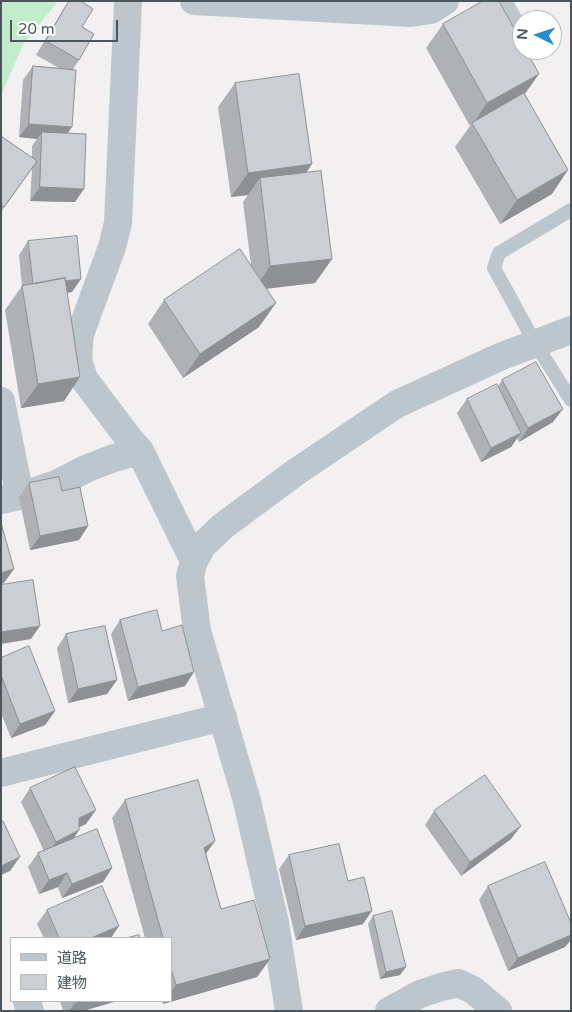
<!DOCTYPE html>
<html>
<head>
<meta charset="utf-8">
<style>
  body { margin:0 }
  #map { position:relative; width:572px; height:1012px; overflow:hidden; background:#f2f0f1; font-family:"Varela Round","Noto Sans JP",sans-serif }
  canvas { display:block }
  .frame { position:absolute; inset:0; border:2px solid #4a565c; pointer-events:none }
  .legend { position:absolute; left:10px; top:937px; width:162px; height:65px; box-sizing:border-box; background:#fff; border:1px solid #b7bbbe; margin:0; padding:6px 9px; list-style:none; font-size:15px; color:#4a565c }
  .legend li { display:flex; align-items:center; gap:10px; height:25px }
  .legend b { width:25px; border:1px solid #b7bbbe }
  .north { position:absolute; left:512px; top:10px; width:50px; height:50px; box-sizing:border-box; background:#fff; border:1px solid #b7bbbe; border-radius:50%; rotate:274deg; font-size:14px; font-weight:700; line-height:20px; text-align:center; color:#4a565c }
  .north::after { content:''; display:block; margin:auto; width:18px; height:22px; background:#2a8cd3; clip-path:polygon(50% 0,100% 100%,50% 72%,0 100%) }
  .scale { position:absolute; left:10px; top:20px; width:108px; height:22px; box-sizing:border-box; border:2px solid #4a565c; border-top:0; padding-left:6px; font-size:15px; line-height:18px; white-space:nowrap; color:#4a565c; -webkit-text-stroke:4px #fff; paint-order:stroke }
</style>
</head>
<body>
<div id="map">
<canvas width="572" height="1012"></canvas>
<div class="frame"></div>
<ul class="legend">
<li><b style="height:6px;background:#bdc6cc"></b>道路</li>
<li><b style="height:14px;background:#cbced2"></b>建物</li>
</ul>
<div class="north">N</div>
<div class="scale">20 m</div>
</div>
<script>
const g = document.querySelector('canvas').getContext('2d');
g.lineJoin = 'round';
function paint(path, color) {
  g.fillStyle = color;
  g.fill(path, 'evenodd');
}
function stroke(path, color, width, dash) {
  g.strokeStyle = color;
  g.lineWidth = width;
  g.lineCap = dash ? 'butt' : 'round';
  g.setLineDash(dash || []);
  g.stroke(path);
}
const green = new Path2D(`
  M1,1h57l-35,44 -22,50z`);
const lane = new Path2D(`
  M505,1l17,29
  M571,210l-72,43 -5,15 41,75 36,57`);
const street = new Path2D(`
  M128,1l-10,222 -6,24 -32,87 -2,26 6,19 46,61 10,11 54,110
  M194,1l217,12 20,-3 14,-9
  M1,401l19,95
  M1,500l19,-4 36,-12 32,-16 26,-10 26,-7
  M1,773l222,-56
  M27,1001l3,10
  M289,1011l-14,-88 -28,-122 -50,-170 -7,-55 4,-15 9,-16 20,-19 73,-54 101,-68 105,-48 69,-26
  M389,1011l31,-17 21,-7 17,-4 15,7 25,21`);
const wall = new Path2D(`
  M69,1h12l1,26 -3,33 -6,9 -5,64 7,69 -45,-1 2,-32 -31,43v-76l31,22v-12l5,-7 -18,-2 4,-57 10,-14 26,2 -23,-13 27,-45z
  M443,24l82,70 27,100 -52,30 -45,-77 15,-21 -44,-78z
  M235,83l71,89 26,87 -17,24 -49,6 -7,38 -76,51 -35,-54 16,-24 87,-35 -8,-63 5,-7 -17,2 -13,-90z
  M28,241l44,51 -5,1 -3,108 -43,7 -16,-98 17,-24 -3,-31z
  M502,380l51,42 -34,20 -2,-4 -6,9 -30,15 -24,-49 10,-14 31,-12z
  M29,483l33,8 26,35 -9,14 -49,10 -11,-53z
  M120,620l42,11 23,55 -57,15 -17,-67z
  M66,634l51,46 -10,14 -39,9 -11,-55z
  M1,658l54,53 -10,14 -34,13 -10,-25z
  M30,788l56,36 -7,3v3l-6,9 39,29 -9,14 -41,16 -4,-11 -19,7 -11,-27 10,-14 6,-2 -23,-49z
  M125,800l90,41 -9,12 15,56 49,50 -13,18 -94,27 -1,-3h9v-63h-26l-33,-120z
  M434,811l77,28 -50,37 -36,-51z
  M289,855l74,69 -67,16 -17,-71z
  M488,886l77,61 -57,24 -29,-71z
  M47,910l64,28h-67l-7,-14z
  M373,916l27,59 -20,4 -12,-55z
  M60,1001h57l-34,10h-20z`);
const shadedWall = new Path2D(`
  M539,74l-17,24 -49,26 14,-21z
  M29,124l43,3 -9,13 -21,-8 -5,7 -18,-2z
  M312,164l-16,24 -36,-10 -12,17 -17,2 17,-24z
  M568,170l-16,24 -52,30 17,-24z
  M40,187l44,2 -9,13 -45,-1z
  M332,259l-17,24 -61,7 16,-24z
  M81,279l-9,13 -48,6 9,-13z
  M276,303l-17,24 -76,51 17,-24z
  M80,377l-16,24 -43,7 17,-24z
  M563,409l-10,13 -34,20 9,-14z
  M521,433l-10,14 -30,15 10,-14z
  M88,526l-9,14 -49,10 10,-14z
  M14,569l-10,14 -3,1v-11z
  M40,626l-9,13 -30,5v-12z
  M194,672l-9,14 -57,15 10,-14z
  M117,680l-10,14 -39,9 10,-14z
  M55,711l-10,14 -34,13 9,-14z
  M96,810l-10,14 -17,8 10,-14z
  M521,826l-10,13 -50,37 9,-14z
  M79,830l-9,14 -23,11 9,-13z
  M215,841l-13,18 2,-11z
  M20,857l-10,14 -9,4v-9z
  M112,868l-9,14 -41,16 10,-14z
  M67,873l-9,14 -19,7 10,-14z
  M372,911l-9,13 -67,16 9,-14z
  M119,926l-8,12h-20z
  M571,935v5l-6,7 -57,24 10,-13z
  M270,959l-13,18 -94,27 2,-3h6v-9l5,-7z
  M406,967l-6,8 -20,4 6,-7z
  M81,1001h36l-34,10h-14l6,-8z`);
const building = new Path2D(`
  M69,1h12l12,8 -11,18 12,7 -15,26 -33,-19z
  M483,1h16l23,42v7h4l13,24 -52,29 -44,-79z
  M33,66l43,4 -4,57 -43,-3z
  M299,74l13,90 -64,9 -13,-90z
  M524,93l44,77 -51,30 -45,-77z
  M42,132l44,2 -2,55 -44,-2z
  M1,136l36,25 -33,46 -3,-2z
  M321,171l11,88 -62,7 -10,-88z
  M77,236l4,43 -16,2v-3l-32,6 -5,-43z
  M240,249l36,54 -76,51 -36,-54z
  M65,278l15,99 -42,7 -16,-98z
  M536,362l27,47 -35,19 -26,-48z
  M497,384l24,49 -30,15 -24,-49z
  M59,477l3,14 18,-4 8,39 -48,10 -11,-53z
  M1,523l13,46 -13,4z
  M33,580l7,46 -39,6v-47z
  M157,610l5,21 20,-6 12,47 -56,15 -18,-67z
  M105,626l12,54 -39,9 -12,-55z
  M29,646l26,65 -35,13 -19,-49v-17z
  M75,767l21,43 -17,8v12l-23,12 -26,-54z
  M485,775l36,51 -51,36 -36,-51z
  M198,780l17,61 -11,7 17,61 33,-9 16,59 -94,26 -5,-16v-31h-8l-38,-138z
  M1,821h2l17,36 -19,9z
  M97,829l15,39 -40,16 -5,-11 -18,7 -11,-27z
  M339,844l9,37 16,-4 8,34 -67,15 -16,-71z
  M545,862l26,61v12l-53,23 -30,-72z
  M102,886l17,40 -28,12h-32l-12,-28z
  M392,911l14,56 -20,5 -13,-56z
  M139,935l1,3h-13z`);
paint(green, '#c3eccd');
stroke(lane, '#bdc6cc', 14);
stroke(street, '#bdc6cc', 28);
paint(wall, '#afb1b5');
paint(shadedWall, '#8e9093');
paint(building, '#cbced2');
stroke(building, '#8e9093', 1);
</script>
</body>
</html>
